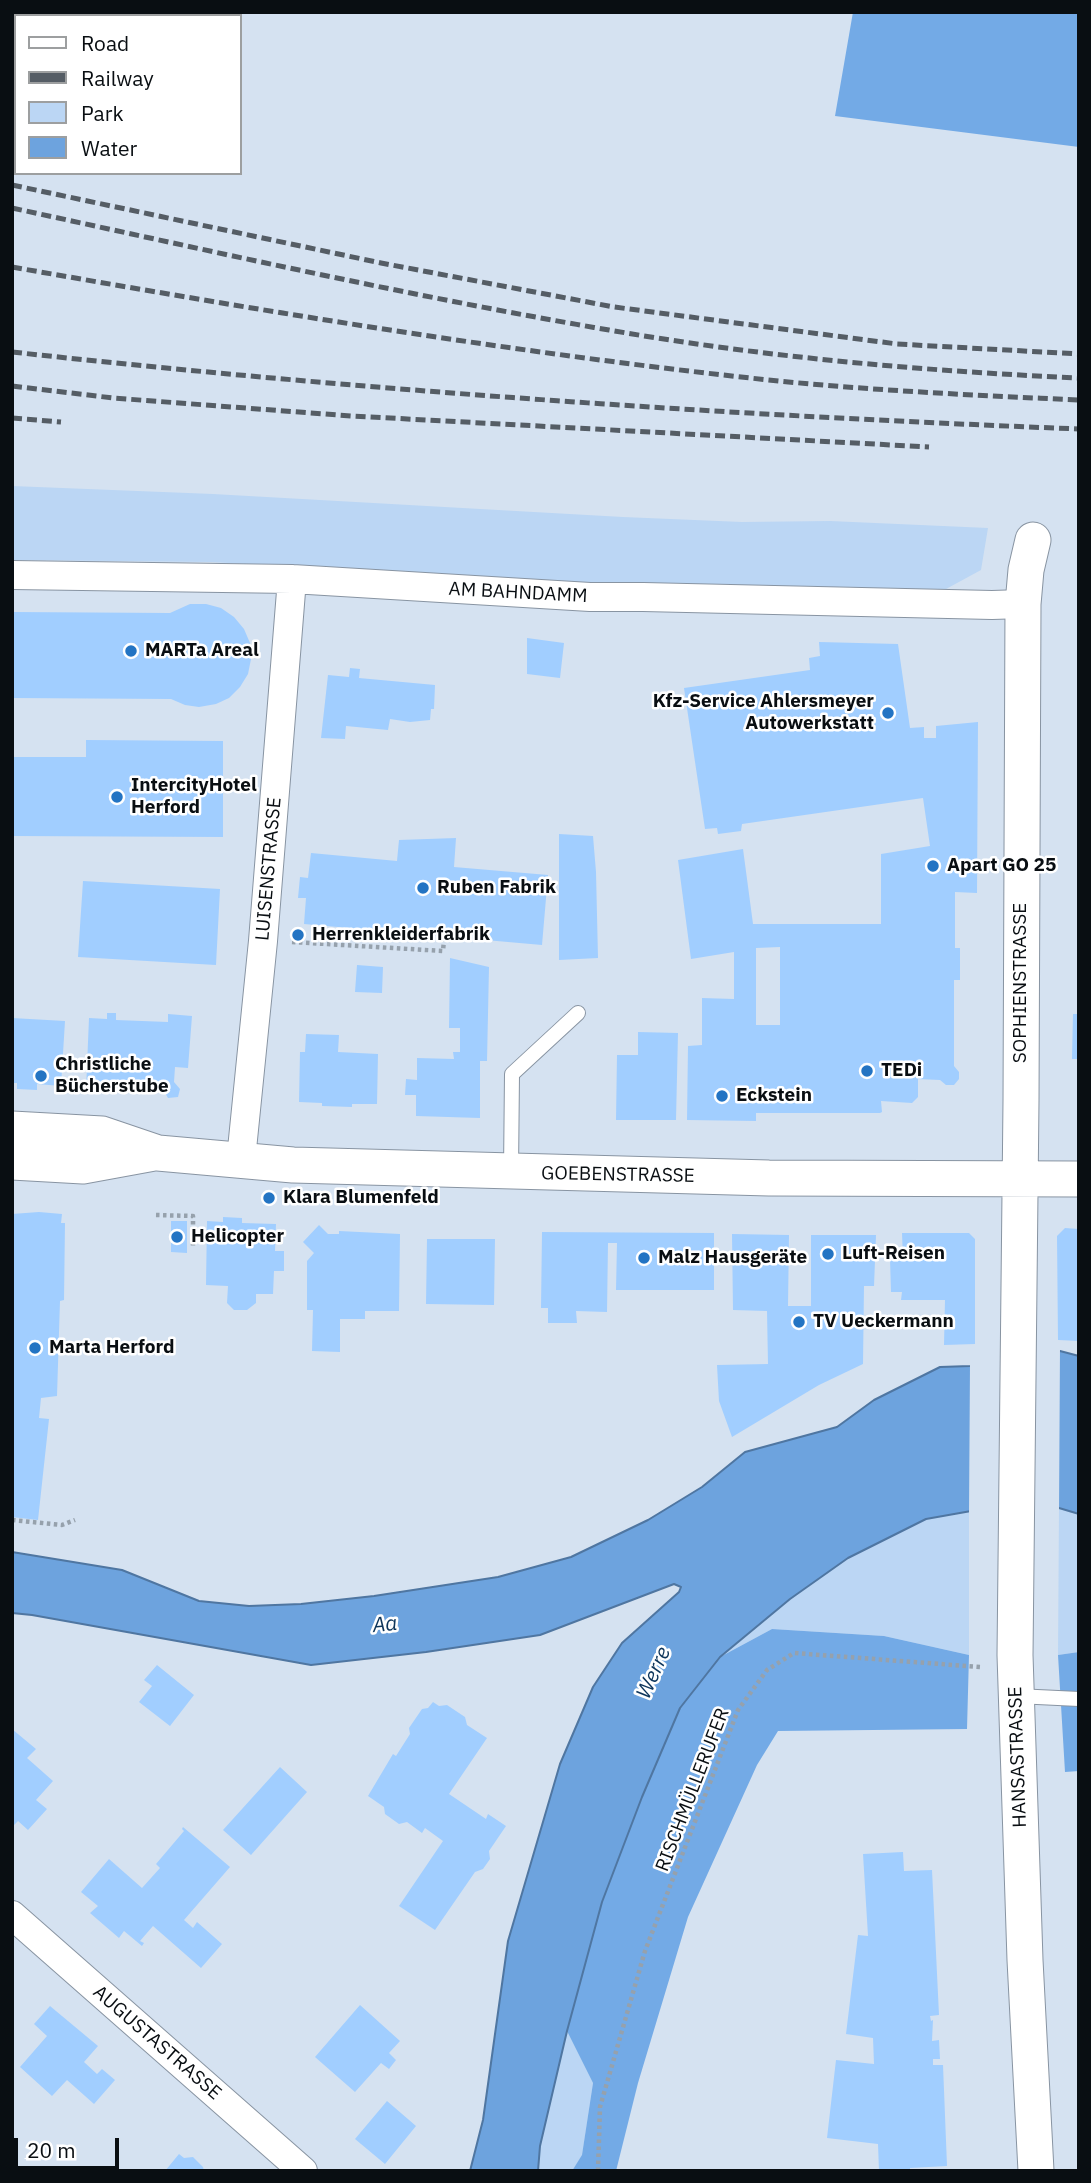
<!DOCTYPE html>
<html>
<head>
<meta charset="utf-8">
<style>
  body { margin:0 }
  #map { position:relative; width:1091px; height:2183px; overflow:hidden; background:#d5e2f1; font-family:"IBM Plex Sans",sans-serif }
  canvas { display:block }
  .frame { position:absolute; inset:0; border:14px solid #090e12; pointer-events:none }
  .legend { position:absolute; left:14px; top:14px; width:228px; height:161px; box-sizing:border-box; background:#fff; border:2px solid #9d9fa0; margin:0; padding:9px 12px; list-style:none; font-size:21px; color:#090e12 }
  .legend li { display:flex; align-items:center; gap:14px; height:35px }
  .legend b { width:35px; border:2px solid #9d9fa0 }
  .scale { position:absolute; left:14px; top:2138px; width:105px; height:32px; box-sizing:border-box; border:4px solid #090e12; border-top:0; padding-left:9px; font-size:21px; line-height:24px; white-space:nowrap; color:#090e12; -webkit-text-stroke:5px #fff; paint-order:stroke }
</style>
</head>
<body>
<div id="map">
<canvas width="1091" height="2183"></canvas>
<div class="frame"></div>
<ul class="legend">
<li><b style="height:9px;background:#fff"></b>Road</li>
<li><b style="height:9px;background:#555d65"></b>Railway</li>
<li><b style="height:19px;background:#bbd6f4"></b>Park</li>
<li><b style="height:19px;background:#6da3de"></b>Water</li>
</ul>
<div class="scale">20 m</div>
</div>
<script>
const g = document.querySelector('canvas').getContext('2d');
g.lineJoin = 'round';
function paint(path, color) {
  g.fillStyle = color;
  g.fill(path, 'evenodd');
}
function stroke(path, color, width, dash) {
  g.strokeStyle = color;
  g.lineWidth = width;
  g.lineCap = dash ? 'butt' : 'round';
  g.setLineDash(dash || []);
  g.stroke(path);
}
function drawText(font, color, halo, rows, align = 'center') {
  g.font = font + ' "IBM Plex Sans",sans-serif';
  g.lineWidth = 5;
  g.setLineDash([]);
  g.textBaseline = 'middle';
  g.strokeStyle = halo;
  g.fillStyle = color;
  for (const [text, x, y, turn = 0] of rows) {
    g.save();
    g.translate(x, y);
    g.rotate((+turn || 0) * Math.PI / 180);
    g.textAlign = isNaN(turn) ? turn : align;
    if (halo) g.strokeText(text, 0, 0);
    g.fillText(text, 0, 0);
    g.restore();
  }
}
const green = new Path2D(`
  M12,486l201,8 410,23 119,5 88,-1 158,7 -7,42 -46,25 -297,-7 -426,-26 -200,-2z
  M1059,1508l20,6v138l-21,3z
  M969,1511v144l-85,-19 -112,-7 -52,28 70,-58 58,-41 78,-39z
  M567,2031l26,52 -11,73 -10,15h-34l2,-25z`);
const forest = new Path2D(`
  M853,12h226v135l-244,-31z
  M772,1629l112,7 85,19 -2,74 -189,2 -21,34 -69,152 -50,166 -22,88h-44l10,-16 11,-72 -26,-52 35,-129 40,-105 38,-89 40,-51z
  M1079,1652v119l-14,1 -7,-117z`);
const water = new Path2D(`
  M1060,1351l19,5v158l-20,-6 -54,-3 -79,14 -78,39 -58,41 -70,58 -40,51 -38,89 -40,105 -35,129 -27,115 -2,25h-68l13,-51 25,-179 52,-177 33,-77 29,-44 57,-51 2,-5 -7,-3 -134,51 -114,17 -115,13 -279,-50 -20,-2v-61l110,18 77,31 50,5 52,-2 73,-8 124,-19 73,-20 77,-37 54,-33 43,-35 92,-25 37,-27 66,-33 30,-1z`);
const pier = new Path2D(`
  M1060,1348l-1,164 -54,-3 -36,5 1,-151z`);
const building = new Path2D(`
  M190,604h16l15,4 13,9 10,12 6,14 1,16 -3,15 -8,13 -11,11 -13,6 -17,3 -14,-2 -14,-6 -159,-1v-86l158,1z
  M527,638l37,5 -4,35 -33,-4z
  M819,642l79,2 12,84 14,-1v11h12v-12l42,-4 -1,171 -22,-1v56h5v32h-6v86l5,6v7l-5,6h-8l-6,-5 -22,-1v18l-6,6 -31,-2 1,11 -2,1h-124v8l-69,-1 1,-74 14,-1v-47l32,1v-47l-43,7 -13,-99 65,-11 10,75h128v-70l49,-8 -7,-48 -181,26 -1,7 -23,3 -1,-6 -12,1 -21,-141 126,-18 -1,-12 11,-2zM780,947v78h-24v-77z
  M350,668l10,1 -1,9 76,7 -1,24h-3l-1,11 -20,2 -20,-3 -2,11 -42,-4 -1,13 -24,-1 7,-63 21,2z
  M86,740l137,1v96l-211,-1v-79h74z
  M559,834l34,2 3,36 2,86 -39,2z
  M456,838l-2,29 94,8 -6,70 -238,-21 2,-26h-8l2,-21 8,1 3,-25 86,8 2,-21z
  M83,881l137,8 -4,76 -138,-8z
  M450,958l39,9 -2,94h-7v57l-64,-2v-21h-11l1,-16 11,1v-22l37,1 -1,-7h7v-24h-11z
  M357,965l26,2 -1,26 -27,-1z
  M107,1013h9v7l52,2v-8l24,2 -4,52 -13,-1 -1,15 6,7 -2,8 -10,1 -4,-7 -33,-2 -1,3 -44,-2 3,-72 18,1z
  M1073,1014h6v45h-7z
  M12,1018l53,3 -4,65 -24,-2v6l-20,-1v-6h-5z
  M638,1032l40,1 -2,87h-60l1,-65h21z
  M306,1034l33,1 -1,17 40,2 -1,50h-25v3l-30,-1v-3l-23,-1 1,-50h5z
  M39,1212l23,2 -1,9h4l-1,77 -4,1 -3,95 -16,2 -2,20 10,1 -11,101 -26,-3v-303z
  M223,1217l19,1v5l34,1 -1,27h9v20h-10l-1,23h-17v9l-9,7h-13l-7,-7 1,-17 -22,-1 1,-64 16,1z
  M171,1221h16v32l-16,-1z
  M319,1225l9,9h11v-3l61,3 -1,77h-34v8h-25v33l-28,-1 1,-41h-6v-49l7,-8 -11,-11z
  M1065,1228l14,1v112l-21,-1 -1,-104z
  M542,1232l172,1v57h-98l1,-47h-9l-1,69 -31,-1 1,12h-29v-15h-7z
  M902,1233h67l6,6v105l-31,1 1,-45h-44l1,-8h-11l-1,-33h13z
  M732,1234l57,1 -1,71h23v-71h65l-2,51h-10l-1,78 -44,21 -87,52 -13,-36 -2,-36 51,-1 -1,-53 -34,-1z
  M427,1239h68l-1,66 -68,-1z
  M157,1665l37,30 -24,31 -31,-24 13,-16 -8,-6z
  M433,1702l6,4 8,-1 18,12 2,8 20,13 -38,56 37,25 2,-5 18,12 -17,25 1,8 -7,10 -8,3 -40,58 -36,-24 44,-65 -18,-13 -3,5 -15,-11 -8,2 -14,-10 -1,-7 -16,-11 25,-42 3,2 14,-22 -1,-6 13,-19 6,-1z
  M12,1729l24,20 -9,9 26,23 -17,19 11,9 -19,21 -10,-9 -6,6z
  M280,1767l27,25 -56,63 -28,-25z
  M183,1827l47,40 -46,53 9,8 4,-6 25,22 -21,24 -48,-42 -13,15 4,2 -2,3 -18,-15 -5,7 -29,-25 8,-7 -17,-14 28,-33 33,29 18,-20 -4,-4 28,-33 -2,-2z
  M903,1852l1,19 28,-1 7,145 -9,1 1,5 2,-1 -1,21 7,-1 1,19h-7v6h10l4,101 -37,2v3h-31l-1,-27 -51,-6 9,-78 38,4 -1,-26 -27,-4 12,-99 10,1 -5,-82z
  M360,2005l40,36 -11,12 7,7 -7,9 -8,-6 -26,29 -40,-35z
  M50,2006l48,40 -14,16 13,12 5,-5 13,11 -21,24 -27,-24 -15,16 -32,-29 27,-31 -13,-12z
  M387,2101l29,25 -31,38 -30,-25z
  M179,2154l5,4 9,-1 10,10 1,4h-39z`);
const path = new Path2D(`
  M292,942l151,9 1,-11
  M156,1215l37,1v32
  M12,1520l50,5 13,-5
  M598,2171l2,-64 45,-156 93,-241 29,-40 27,-17 186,14`);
const service = new Path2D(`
  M511,1171l1,-97 66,-61
  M1016,1696l63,3`);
const minor = new Path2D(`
  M12,575l280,4 298,18h53l349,8 31,-1
  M241,1159l22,-218 29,-362
  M12,1915l291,256`);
const tertiary = new Path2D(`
  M1033,540l-7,30 -3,34 -2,497 -6,554 10,305 11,211
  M12,1129l90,5 56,19 135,12 476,13 310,1
  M12,1162l71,4 71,-13`);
const rail = new Path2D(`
  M12,185l369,78 233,44 283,37 182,10
  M12,208c199,43 397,88 597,122 154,27 313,41 470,48
  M12,267c245,43 491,84 738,111 109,12 219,17 329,22
  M12,352c355,39 710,63 1067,77
  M12,386l101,12 239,18 577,31
  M12,418l49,4`);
const markers = [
  [131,651,7,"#2374c3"],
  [888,713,7,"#2374c3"],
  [117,797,7,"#2374c3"],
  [933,866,7,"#2374c3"],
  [423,888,7,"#2374c3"],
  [298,935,7,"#2374c3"],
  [867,1071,7,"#2374c3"],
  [41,1076,7,"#2374c3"],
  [722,1096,7,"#2374c3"],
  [269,1198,7,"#2374c3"],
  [177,1237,7,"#2374c3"],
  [828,1254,7,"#2374c3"],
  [644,1258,7,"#2374c3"],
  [799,1322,7,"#2374c3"],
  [35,1348,7,"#2374c3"]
];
const streetNames = [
  ["AM BAHNDAMM",518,593,3],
  ["LUISENSTRASSE",269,869,-85],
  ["SOPHIENSTRASSE",1021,983,-90],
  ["GOEBENSTRASSE",618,1175,1],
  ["HANSASTRASSE",1018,1757,-92],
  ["RISCHMÜLLERUFER",693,1790,-69],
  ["AUGUSTASTRASSE",157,2043,41]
];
const poiNames = [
  ["MARTa Areal",145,651],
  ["Kfz-Service Ahlersmeyer",874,702,"right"],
  ["Autowerkstatt",874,724,"right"],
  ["IntercityHotel",131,786],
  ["Herford",131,808],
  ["Apart GO 25",947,866],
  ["Ruben Fabrik",437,888],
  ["Herrenkleiderfabrik",312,935],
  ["Christliche",55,1065],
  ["Bücherstube",55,1087],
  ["TEDi",881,1071],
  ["Eckstein",736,1096],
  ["Klara Blumenfeld",283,1198],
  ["Helicopter",191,1237],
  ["Luft-Reisen",842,1254],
  ["Malz Hausgeräte",658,1258],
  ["TV Ueckermann",813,1322],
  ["Marta Herford",49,1348]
];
const waterNames = [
  ["Aa",385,1625,-6],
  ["Werre",654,1673,-66]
];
paint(green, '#bbd6f4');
paint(forest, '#73aae6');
paint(water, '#6da3de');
stroke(water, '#4f76a1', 2);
paint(pier, '#d5e2f1');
paint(building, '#a1ceff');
stroke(service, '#8894a2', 16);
stroke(minor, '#8894a2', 30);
stroke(tertiary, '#8894a2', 37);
stroke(path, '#96a1ac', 4.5, [3.5, 3.5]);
stroke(service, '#fff', 14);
stroke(minor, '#fff', 28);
stroke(tertiary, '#fff', 35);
stroke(rail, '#555d65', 5, [10, 5]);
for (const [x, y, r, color] of markers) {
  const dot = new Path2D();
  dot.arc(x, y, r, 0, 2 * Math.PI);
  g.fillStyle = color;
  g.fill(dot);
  stroke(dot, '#fff', 2.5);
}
drawText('19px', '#090e12', '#fff', streetNames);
drawText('bold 19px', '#090e12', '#fff', poiNames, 'left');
drawText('italic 21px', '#0d355b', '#fff', waterNames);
</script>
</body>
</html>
